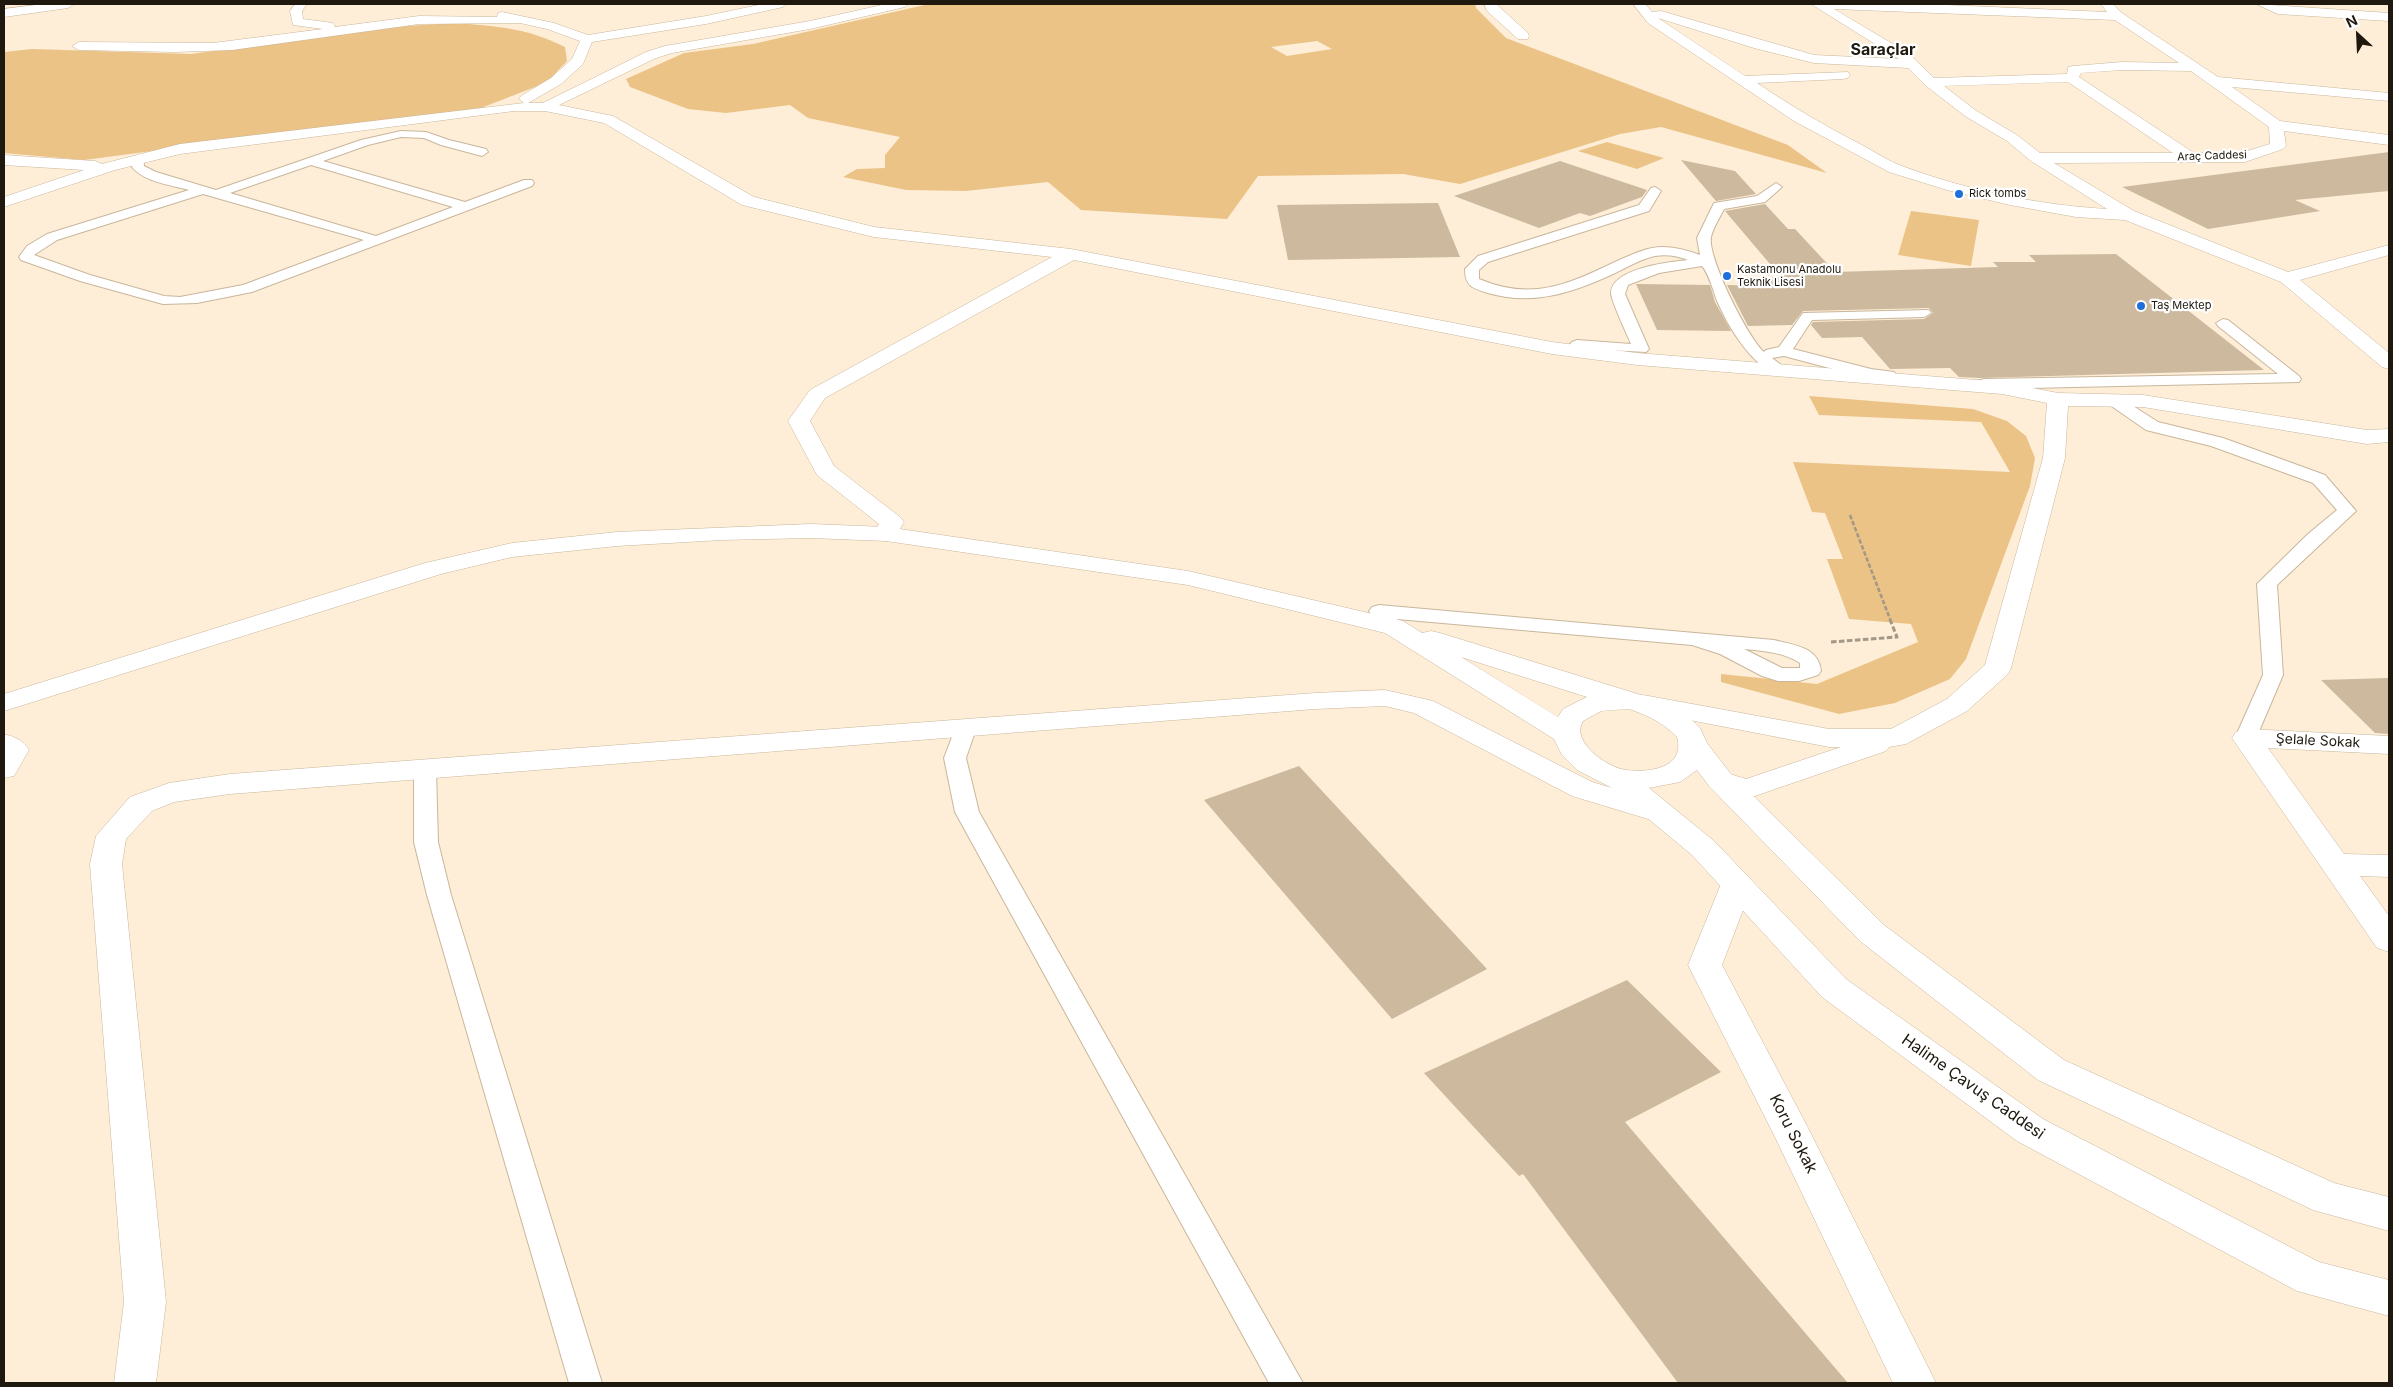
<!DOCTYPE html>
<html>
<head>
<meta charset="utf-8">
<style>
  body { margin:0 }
  #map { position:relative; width:2393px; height:1387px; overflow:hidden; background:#feeed8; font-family:Inter,sans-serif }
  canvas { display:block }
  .frame { position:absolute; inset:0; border:5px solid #1e180e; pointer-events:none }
  .north { position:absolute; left:2333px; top:10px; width:50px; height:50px; -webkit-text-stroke:4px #fff; paint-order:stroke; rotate:335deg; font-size:14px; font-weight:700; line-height:20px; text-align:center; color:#1e180e }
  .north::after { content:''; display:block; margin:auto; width:18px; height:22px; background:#1e180e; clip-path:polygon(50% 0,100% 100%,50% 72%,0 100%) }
</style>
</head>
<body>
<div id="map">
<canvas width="2393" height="1387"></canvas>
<div class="frame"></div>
<div class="north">N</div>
</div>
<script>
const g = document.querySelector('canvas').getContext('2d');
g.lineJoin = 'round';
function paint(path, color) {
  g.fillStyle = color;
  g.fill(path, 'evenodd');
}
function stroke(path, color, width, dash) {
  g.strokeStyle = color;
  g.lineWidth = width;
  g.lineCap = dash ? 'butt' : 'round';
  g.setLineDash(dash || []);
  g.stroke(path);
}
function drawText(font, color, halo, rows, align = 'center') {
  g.font = font + ' Inter,sans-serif';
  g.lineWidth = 4.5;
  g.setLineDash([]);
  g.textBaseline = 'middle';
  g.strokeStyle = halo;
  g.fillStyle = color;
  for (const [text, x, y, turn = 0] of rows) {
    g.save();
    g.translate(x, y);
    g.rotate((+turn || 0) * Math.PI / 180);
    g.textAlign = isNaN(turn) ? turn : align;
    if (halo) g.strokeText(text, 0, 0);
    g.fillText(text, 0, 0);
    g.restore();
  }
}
const green = new Path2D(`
  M929,4h546l1,4 30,30 282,107 39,28 -166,-46 -41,7 -160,50 -57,-10 -145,2 -31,43 -146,-9 -33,-28 -82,9 -60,-1 -63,-13 14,-8 28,-1v-13l15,-18 -92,-19 -18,-13 -64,8 -38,-4 -58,-22 -4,-8 58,-26 69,-9zM1317,41l15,8 -45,7 -16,-9z
  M454,23c41,3 74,5 111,24l2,14 -17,18 -15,8 -54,21 -397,52 -80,-7v-101l28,-3 159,5 200,-27z
  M1607,142l57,16 -27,11 -59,-18z
  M1911,211l68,9 -8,46 -73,-11z
  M1809,396l164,13 34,12 19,15 9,22 -5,28 -64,173 -16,20 -55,24 -56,11 -118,-32v-8l96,10 101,-42 -7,-18 -62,-5 -22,-60h16l-18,-46 -13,-1 -19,-50 217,10 -29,-50 -162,-7z`);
const building = new Path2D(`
  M2389,152v39l-94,9 25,11 -112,18 -86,-42z
  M1681,160l54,11 21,23 -40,7z
  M1560,161l87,29 -5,7 -52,19 -10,-3 -41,15 -85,-32z
  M1438,203l22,54 -172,3 -11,-55z
  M1765,204l23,25h7l40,43 163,-5 -5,-5h43l-7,-7 87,-1 148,116 -285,8 -20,-1 -9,-9 -60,1 -28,-32 -40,1 -11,-13 2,-3 111,-3 9,-6 -4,-5 -126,3 -11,14 -44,1 -21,-41 38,1 -7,-9h23l-56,-66z
  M1636,284l74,1 5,17 16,29 -74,-1z
  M2389,678v56l-14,-1 -54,-53z
  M1299,766l188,203 -95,50 -188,-219z
  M1627,980l94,92 -96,50 223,261h-170l-155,-209 -4,2 -95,-103z`);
const pathFar1 = new Path2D(`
  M1850,515l40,104`);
const path = new Path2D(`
  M1831,642l66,-5 -8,-20`);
const lane = new Path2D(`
  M401,131l25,1 23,8 37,9 2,3 -6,4 -41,-11 -17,-7 -23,-1 -33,8 -45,16 142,41 59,-22h8l2,3 -2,3 -280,106 -55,11 -34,1 -83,-23 -59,-21 -2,-3 8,-11 20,-12 142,-44c-18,-5 -45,-8 -57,-23l3,-11h8l1,10 12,6 60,18 145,-50zM311,165l142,42 -77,29 -146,-43zM203,194l161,46 -121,45 -63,12 -16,-1 -74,-21 -56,-20 23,-15z
  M1776,183l6,4 -17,15 -41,7c-4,8 -11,19 -13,28 -4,20 37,101 53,115l2,-2 13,-3 24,-34 126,-3 2,3 -7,4 -112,3 -19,29 78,20 23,3 2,3 -2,3 -23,1 -87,-23 -12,2 16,12 -8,5c-28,-7 -52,-49 -63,-74 -4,-11 -8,-27 -15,-35l-43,7 -31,12 -3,9 24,55 -3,3 -74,-4 -3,-3 3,-3 5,-2 54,4c-4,-10 -20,-43 -20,-51 1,-25 58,-31 77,-33 -10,-4 -22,-6 -33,-4 -15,3 -29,12 -42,18 -41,19 -81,32 -125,19 -16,-5 -23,-7 -23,-24l13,-13 161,-51 12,-17 4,-1 6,4 -12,20 -161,51 -9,8v9c52,22 88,6 136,-17 16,-7 31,-15 48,-15 13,0 26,4 37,8l-3,-17 17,-35 43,-7z
  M2223,319l5,1 71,56 2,3 -2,3 -315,7 -6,-2 -2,-3 2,-3 6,-2 294,-5 -60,-48 -2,-3z
  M2113,395l6,2 39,25 65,16 102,37 31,36 -79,74 6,90 -29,68 -8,2 -8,-2 -3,-5 28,-63 -6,-91 51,-50 29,-24 -24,-27 -102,-37 -65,-16 -39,-27 -2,-3 2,-3z
  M1379,605l395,35c20,5 45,7 47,31l-3,4 -19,6h-21l-16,-5 -42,-22 -28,-9 -295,-26 7,8 -3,4c-15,4 -24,-8 -32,-20l3,-4zM1744,649c20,2 39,3 56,14v5h-18z
  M965,722l8,2 3,5 -10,29 13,54 324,571h-34l-314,-571 -11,-54 13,-34z
  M425,763l8,2 3,5 2,72 13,53 151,488h-33l-142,-488 -13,-53v-72l3,-5z`);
const street = new Path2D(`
  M44,4h30l-6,4 -64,9v-8z
  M295,4h12l-5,7 1,8 30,4 2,4 84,-11 78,1 1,-4 4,-1 52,11 34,12 118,-19 57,-12h22l-2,3 -77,17 -114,18 -9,22 -22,20 -33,19h15l103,-51 19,-6 145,-25 76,-17h21l-2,3 -95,22 -138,24 -16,5 -97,47 54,11 141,81 120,30 197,22 481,93 85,11 365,29 56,11 85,2 224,35 22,-1v13l-22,2 -224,-37 -75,-1 -3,52 -54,210 -3,6 -41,37 -61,33 -17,3 -3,4 -140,48 -36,-12 -5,-7 5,-7 10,-2 26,8 95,-32h-12l-186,-36 -10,-2 -4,-6 4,-6 10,-2 186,34h62l56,-30 38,-34 58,-207 4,-55 -45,-9 -365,-29 -85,-11 -478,-94 -249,138 -15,23 24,45 66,51 4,5 -10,17 -8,2 -8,-2 -4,-5 5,-10 -62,-49 -29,-54 22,-31 242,-133 -178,-20 -132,-32 -138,-82 -59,-12h-31l-334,43 -65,16 -111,37v-10l80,-27 -80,-5v-10l91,6 7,3 78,-20 344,-41 -5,-4 2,-3 30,-18 21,-19 8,-18 -33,-12 -27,-6 -101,1 -187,26 -57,2 -96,-2 -7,-4 7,-4 134,1 110,-14 -30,-4 -3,-14z
  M1484,4h12l32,29 1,3 -1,3h-10l-31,-28z
  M1633,4h12l7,8 9,-1 153,44 85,4 -88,-55h112l184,8 -6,-8h12l9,9 96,64 171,16v8l-157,-14 48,34 109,14v10l-105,-14 2,15 -3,3 -38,13 -191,1 80,48 154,61 101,-27v10l-89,25 89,73v16l-7,-2 -101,-85 -156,-62 -49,-3 -66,-12 -63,-15 -58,-18 -95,-51 -146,-98zM1834,9l281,11 64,43 -57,-1 -49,4 -5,1 -1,7 -133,4 -26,-25zM1658,18l96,30 60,15 94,5 17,17 40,31 42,25 24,20 76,48c-69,-4 -141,-19 -205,-43 -14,-5 -27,-14 -40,-21 -37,-19 -71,-39 -105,-62l86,-4 5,-1 2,-3 -2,-3 -103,4zM2122,70l69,1 78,56 1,17 -26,8 -50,1 -115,-76 2,-4zM2068,82l105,71h-133l-23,-18 -42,-25 -31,-24z
  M2256,4l133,9v8l-111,-7z
  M1385,690l48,11 159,81 77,23 4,7 -4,7 -11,3 -86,-26 -158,-83 -29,-7 -70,3 -1085,85 -56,8 -22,9 -26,28 -4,25 44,438 -10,81h-42l10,-81 -34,-438 6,-28 34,-39 39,-14 61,-9 1085,-81z
  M2246,729l143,7v18l-121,-6 76,106 45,1v22l-29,-1 29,40v36l-12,-4 -145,-210 4,-6z
  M4,734c11,3 19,6 25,16l-15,26 -10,2z
  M1737,873l11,3 5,8 -31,81 84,159 130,259h-43l-119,-248 -86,-170 33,-81 5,-8z`);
const secondary = new Path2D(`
  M811,524l75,3 302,44 215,50 19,12 9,-2 9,2 230,71 13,7 17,17 7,15 23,30 154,152 180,135 270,123 55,14v34l-76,-21 -275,-130 -178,-139 -150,-154 -13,-17 -17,12 -31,6 65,53 132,138 197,140 276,143 70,18v36l-92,-25 -280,-150 -195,-144 -130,-142 -82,-68 -33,-17 -15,-15 -8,-16 -169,-106 -197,-48 -302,-44 -75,-3 -89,2 -105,6 -105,11 -71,17 -437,137v-17l421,-131 87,-20 105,-11zM1461,657l126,40 -24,12 -5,8zM1629,709c20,7 33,13 48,28 9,31 -28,36 -51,33 -18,-2 -56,-28 -43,-49l18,-10z`);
const markers = [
  [1959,194,5,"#1e6fda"],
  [1727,276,5,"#1e6fda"],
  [2141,306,5,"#1e6fda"]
];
const farStreetnames = [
  ["Araç Caddesi",2212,156,-2]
];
const farPoinames = [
  ["Rick tombs",1969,194],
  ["Kastamonu Anadolu",1737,270],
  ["Teknik Lisesi",1737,283],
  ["Taş Mektep",2151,306]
];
const streetNames = [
  ["Şelale Sokak",2318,741,3]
];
const farDistrictnames = [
  ["Saraçlar",1883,50]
];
const nearStreetnames = [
  ["Halime Çavuş Caddesi",1973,1087,35],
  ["Koru Sokak",1793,1134,63]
];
paint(green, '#ebc386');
paint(building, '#ccb99e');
stroke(lane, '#c9b69b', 2);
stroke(street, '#c9b69b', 1);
stroke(secondary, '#c9b69b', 1);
stroke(pathFar1, '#a39786', 2.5, [4.5, 2]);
stroke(path, '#a39786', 3, [5.5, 2.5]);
paint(lane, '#fff');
paint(street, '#fff');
paint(secondary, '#fff');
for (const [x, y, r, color] of markers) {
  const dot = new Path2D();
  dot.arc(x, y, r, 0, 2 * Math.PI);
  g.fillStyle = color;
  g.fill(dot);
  stroke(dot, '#fff', 2);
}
drawText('11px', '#1e180e', '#fff', farStreetnames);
drawText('11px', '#1e180e', '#fff', farPoinames, 'left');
drawText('14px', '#1e180e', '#fff', streetNames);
drawText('bold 16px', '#1e180e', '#fff', farDistrictnames);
drawText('16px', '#1e180e', '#fff', nearStreetnames);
</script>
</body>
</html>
